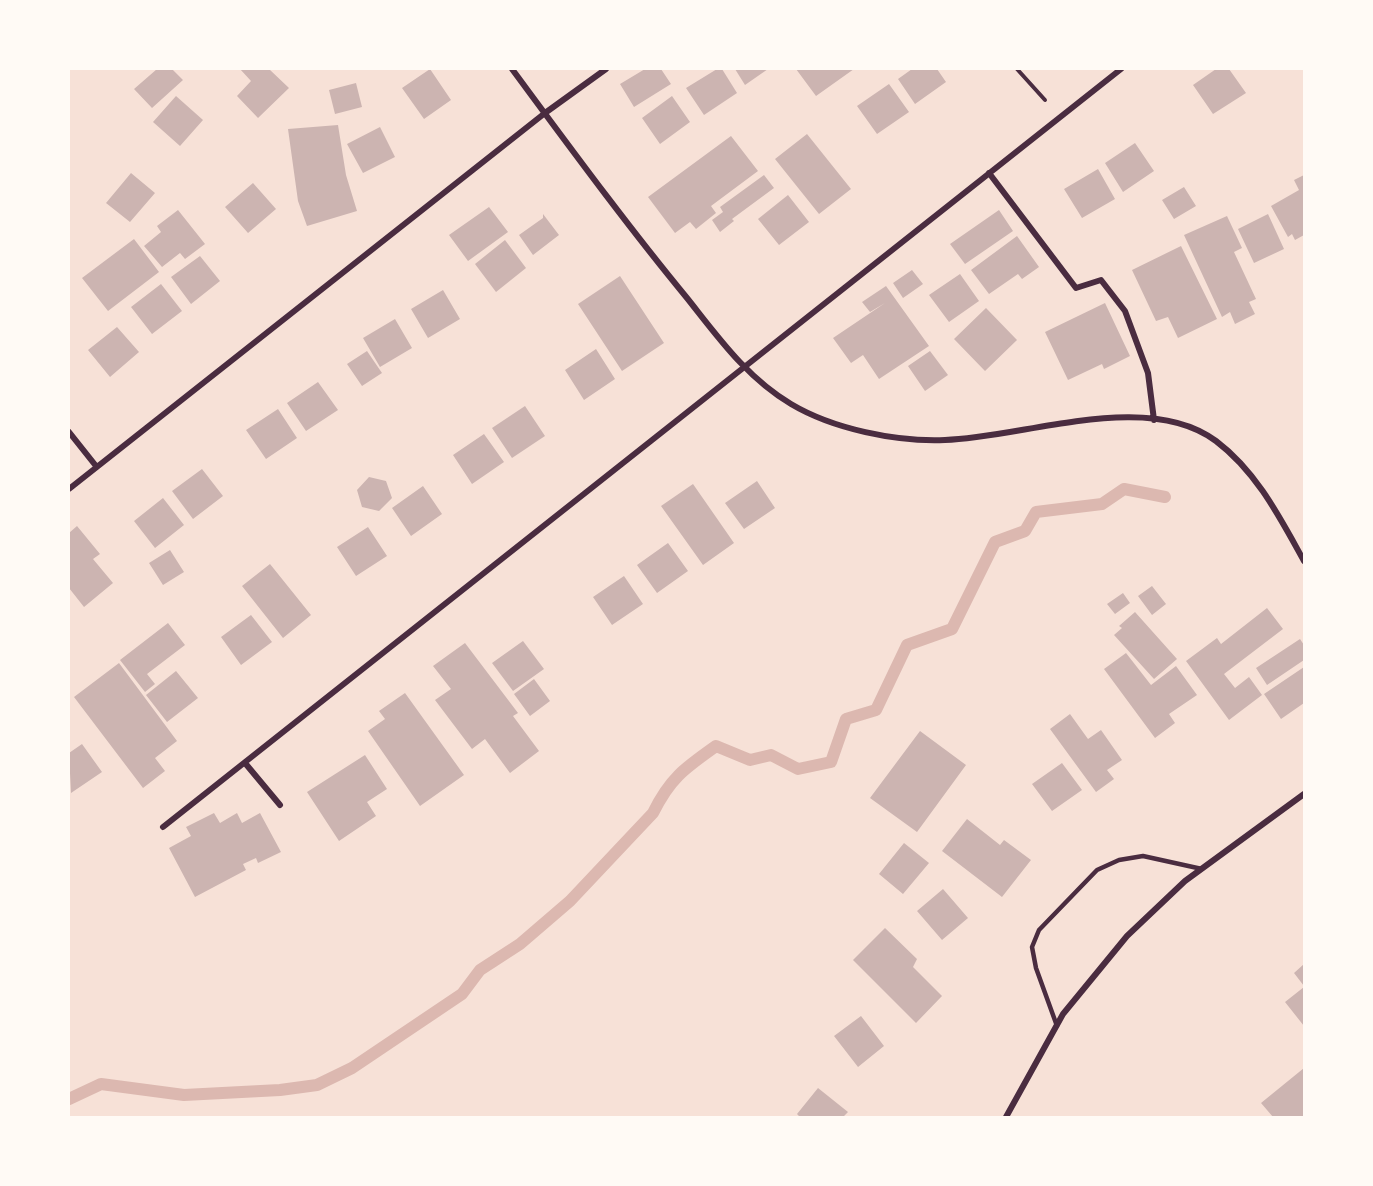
<!DOCTYPE html>
<html>
<head>
<meta charset="utf-8">
<style>
  body { margin:0 }
  #map { position:relative; width:1373px; height:1186px; overflow:hidden; background:#f7e1d7; font-family:"Roboto Condensed",sans-serif }
  canvas { display:block }
  .frame { position:absolute; inset:0; border:70px solid #fffaf5; pointer-events:none }
</style>
</head>
<body>
<div id="map">
<canvas width="1373" height="1186"></canvas>
<div class="frame"></div>
</div>
<script>
const g = document.querySelector('canvas').getContext('2d');
g.lineJoin = 'round';
function stroke(path, color, width, dash) {
  g.strokeStyle = color;
  g.lineWidth = width;
  g.lineCap = dash ? 'butt' : 'round';
  g.setLineDash(dash || []);
  g.stroke(path);
}
function paint(path, color) {
  g.fillStyle = color;
  g.fill(path, 'evenodd');
}
const stream = new Path2D(`
  M69,1099l32,-15 83,11 96,-5 37,-5 35,-17 110,-74 18,-24 40,-26 50,-43 83,-88c17,-35 32,-45 63,-67l34,14 21,-5 27,14 33,-7 15,-43 30,-9 31,-65 45,-16 43,-87 30,-11 11,-19 66,-8 22,-15 41,8`);
const building = new Path2D(`
  M157,69h15l11,11 -31,28 -18,-19z
  M240,69h29l20,19 -31,30 -21,-22 14,-15z
  M430,69l21,31 -27,19 -22,-31z
  M645,69h16l10,15 -37,23 -14,-23z
  M717,69h5l15,24 -33,22 -18,-27z
  M735,69h33l-23,16z
  M796,69h58l-38,27z
  M912,69h25l9,13 -31,22 -17,-25z
  M1216,69h13l17,24 -33,21 -20,-29z
  M356,83l6,24 -27,7 -6,-24z
  M889,84l20,28 -32,22 -20,-28z
  M176,96l27,24 -23,26 -27,-24z
  M672,96l18,26 -30,22 -18,-26z
  M338,125l8,50 11,36 -50,15 -9,-25 -10,-72z
  M380,127l15,30 -32,16 -16,-29z
  M807,134l44,55 -32,25 -44,-55z
  M731,136l27,35 -47,35 5,7 -20,16 -6,-7 -15,11 -27,-36z
  M1135,143l19,28 -31,21 -18,-29z
  M1098,169l17,30 -33,19 -18,-29z
  M131,173l24,20 -25,29 -24,-19z
  M764,175l10,13 -42,31 2,2 -14,11 -8,-12 11,-8 -3,-5z
  M1304,175v60l-9,5 -3,-6 -4,3 -17,-31 28,-16 -5,-10z
  M253,183l23,26 -28,24 -23,-26z
  M1184,187l12,19 -22,13 -12,-19z
  M788,195l21,27 -30,23 -21,-26z
  M489,207l19,25 -40,29 -19,-26z
  M178,210l27,34 -20,15 -5,-6 -18,14 -18,-21 17,-14 -4,-6z
  M999,210l14,21 -48,33 -15,-20z
  M543,214l16,21 -26,20 -14,-20 24,-17z
  M1268,214l16,35 -30,14 -16,-34z
  M1227,216l15,32 -8,4 22,47 -7,3 6,12 -20,10 -5,-12 -8,5 -38,-82z
  M1017,236l22,31 -17,12 -4,-5 -29,20 -18,-24z
  M134,239l25,33 -51,39 -26,-33z
  M505,240l21,28 -30,24 -21,-28z
  M1181,246l36,73 -39,19 -10,-21 -12,4 -24,-51z
  M200,256l20,25 -29,23 -20,-27z
  M912,270l11,14 -20,14 -10,-15z
  M960,274l19,27 -30,21 -20,-27z
  M620,276l44,67 -42,28 -44,-67z
  M161,284l21,27 -30,23 -21,-27z
  M886,286l43,60 -50,33 -16,-24 -12,8 -18,-25 52,-35 -15,9 -8,-10z
  M443,290l17,29 -32,19 -17,-29z
  M1105,303l25,53 -26,13 -2,-5 -34,16 -23,-48z
  M986,308l31,32 -32,31 -31,-32z
  M395,319l17,29 -32,19 -17,-29z
  M117,327l22,25 -29,25 -22,-27z
  M596,349l19,30 -31,21 -19,-30z
  M367,351l15,22 -20,13 -15,-22z
  M930,351l18,24 -23,16 -17,-25z
  M318,382l20,28 -32,21 -19,-28z
  M525,406l20,30 -33,22 -20,-30z
  M278,409l19,29 -31,21 -20,-29z
  M484,434l20,28 -32,22 -19,-29z
  M202,469l21,27 -30,23 -21,-28z
  M369,477l17,4 6,17 -13,13 -17,-4 -5,-17z
  M757,481l18,27 -31,21 -19,-26z
  M693,484l41,59 -31,22 -42,-59z
  M423,486l19,28 -31,22 -19,-28z
  M163,498l21,27 -29,23 -21,-27z
  M77,526l23,28 -7,5 20,24 -29,24 -15,-19v-55z
  M368,527l19,29 -31,20 -19,-29z
  M668,543l20,28 -31,22 -20,-28z
  M170,550l14,22 -21,13 -14,-22z
  M270,564l41,51 -28,23 -41,-52z
  M624,576l19,28 -31,21 -19,-28z
  M1152,586l14,18 -14,11 -14,-19z
  M1123,593l7,10 -15,11 -8,-10z
  M1267,608l16,21 -59,45 11,14 14,-11 13,18 -33,25 -43,-59 31,-23 4,6z
  M1135,612l42,47 -23,20 -40,-44 8,-7 -3,-2z
  M251,615l21,27 -31,23 -20,-28z
  M168,623l17,22 -38,29 8,10 -10,8 -25,-32z
  M1300,639l4,6v15l-37,25 -11,-17z
  M523,641l21,28 -31,22 -21,-28z
  M465,643l53,70 -5,3 26,35 -29,22 -25,-34 -13,10 -37,-49 16,-11 -18,-23z
  M1126,653l25,32 25,-19 21,29 -28,19 6,9 -20,15 -51,-69z
  M119,663l58,78 -22,17 10,13 -22,17 -69,-91z
  M1304,667v36l-23,16 -17,-25z
  M176,671l22,27 -31,24 -21,-27z
  M534,679l16,22 -20,15 -16,-22z
  M405,693l59,82 -44,31 -52,-75 17,-12 -6,-8z
  M1070,714l18,25 13,-9 21,30 -15,10 7,9 -18,13 -46,-63z
  M920,731l46,34 -49,67 -47,-34z
  M82,744l20,28 -31,21 -2,-40z
  M365,755l22,34 -20,13 9,14 -37,25 -32,-49z
  M1062,763l20,27 -30,21 -20,-27z
  M214,813l6,10 17,-10 5,10 18,-10 21,39 -23,11 -2,-5 -13,6 3,6 -51,27 -26,-49 22,-12 -5,-9z
  M967,819l33,26 4,-5 27,20 -29,37 -60,-46z
  M904,843l25,20 -26,31 -24,-20z
  M943,889l25,29 -26,22 -25,-29z
  M885,928l32,31 -4,8 29,29 -26,27 -63,-63z
  M1304,964v22l-10,-13z
  M1304,987v39l-19,-24z
  M861,1016l23,30 -26,21 -24,-31z
  M1304,1068v49h-31l-12,-14z
  M818,1088l30,24 -5,5h-43l-3,-3z`);
const path = new Path2D(`
  M1017,69l28,31`);
const service = new Path2D(`
  M1057,1026l-21,-58 -4,-21 7,-17 58,-60 22,-10 24,-4 59,13`);
const minor = new Path2D(`
  M512,69c57,77 114,155 175,229 31,39 60,80 104,106 42,25 105,38 154,36 78,-2 202,-51 271,1 41,31 64,77 88,120
  M989,173l87,115 25,-8 24,31 23,62 6,47
  M69,432l27,34
  M69,489l476,-376 61,-44
  M245,763l35,42
  M163,827l958,-758
  M1006,1117l57,-103 64,-78 58,-55 119,-87`);
stroke(stream, '#dcb8b0', 12);
paint(building, '#ccb4b1');
stroke(path, '#4a2c40', 4);
stroke(service, '#4a2c40', 4.5);
stroke(minor, '#4a2c40', 6);
</script>
</body>
</html>
